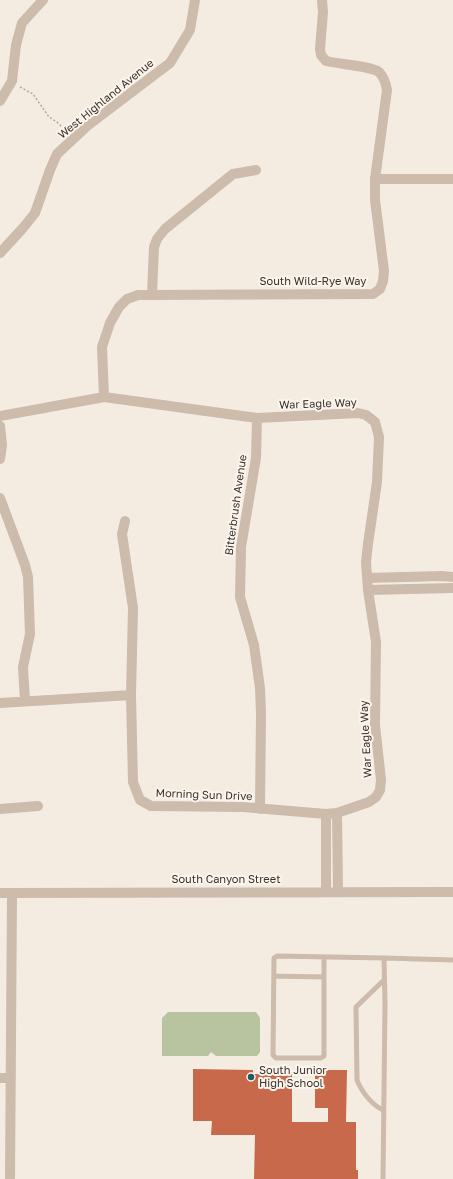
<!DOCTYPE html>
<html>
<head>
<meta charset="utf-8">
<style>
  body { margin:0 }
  canvas { display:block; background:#f4ebe1 }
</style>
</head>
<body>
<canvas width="453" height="1179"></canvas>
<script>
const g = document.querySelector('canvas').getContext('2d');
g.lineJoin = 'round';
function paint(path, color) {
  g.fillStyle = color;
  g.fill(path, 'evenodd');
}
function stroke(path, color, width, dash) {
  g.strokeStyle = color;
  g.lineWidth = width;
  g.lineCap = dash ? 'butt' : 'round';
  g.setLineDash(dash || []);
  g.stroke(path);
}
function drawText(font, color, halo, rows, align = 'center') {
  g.font = font + ' "Golos Text",sans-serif';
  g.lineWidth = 4;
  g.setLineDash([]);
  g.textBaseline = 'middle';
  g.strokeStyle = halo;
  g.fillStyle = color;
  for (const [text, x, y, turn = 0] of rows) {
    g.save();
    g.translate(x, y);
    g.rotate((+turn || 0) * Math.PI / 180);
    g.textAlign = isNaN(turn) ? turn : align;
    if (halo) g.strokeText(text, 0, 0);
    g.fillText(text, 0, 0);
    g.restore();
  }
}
const green = new Path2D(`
  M168,1012h88l4,6v34l-3,4h-41l-5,-4 -3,4h-46v-38z`);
const building = new Path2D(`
  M193,1069l60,1v4h39v48h36v-14h-13v-38h32l-1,52h10v48h2v9h-104l1,-44h-44l1,-14h-19z`);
const path = new Path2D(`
  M20,87l13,7 16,23 8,5 10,10`);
const service = new Path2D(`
  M324,957v99l-3,2h-45l-3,-3 1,-97 3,-2 107,2
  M274,976l50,1
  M383,1110c-11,-5 -22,-19 -26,-30l-1,-73 28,-27
  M383,1179l2,-176 -1,-45 69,2`);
const minor = new Path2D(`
  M322,0l1,12 -3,37 1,6 5,6c12,3 45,5 53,11 5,5 7,12 8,18l-12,89
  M0,101l12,-20 4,-36 6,-22 21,-23
  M0,253l23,-25 12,-15 15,-43 7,-16 30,-28 83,-63 20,-33 5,-30
  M152,294l2,-47 3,-8 8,-10 68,-55 23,-4
  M0,416l104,-19 -2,-50 8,-24 9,-16 8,-8 11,-4 235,-1 7,-5 3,-8 1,-10 -9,-71v-21h78
  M257,418l-1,40 -15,89 -1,50 14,48 6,43 1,25 -1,96
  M0,426l2,19 -2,14
  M0,498l25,67 3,12 2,57 -7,33 2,34
  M125,521l-3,13 11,74 -2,87
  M367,578l75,-2 11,1
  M368,590l85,-2
  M0,703l131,-8 2,87 7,18 11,6 92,1 83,7 11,-1 32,-11 7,-5 4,-7 1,-10 -6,-55 1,-83 -8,-52 -2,-28 2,-18 9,-62 2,-45 -4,-15 -9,-7 -8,-2 -101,5 -153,-21
  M0,809l38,-3
  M337,813l1,79
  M326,892v-78
  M0,893l453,-1
  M0,1078h11
  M10,1179l2,-286`);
const markers = [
  [251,1077,4,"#1f5a5e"]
];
const streetNames = [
  ["West Highland Avenue",106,99,-39],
  ["South Wild-Rye Way",313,282],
  ["War Eagle Way",318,404,-2],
  ["Bitterbrush Avenue",236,505,-82],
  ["War Eagle Way",366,739,-93],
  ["Morning Sun Drive",204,795,2],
  ["South Canyon Street",226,880]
];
const poiNames = [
  ["South Junior",259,1071],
  ["High School",259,1084]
];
paint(green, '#b8c4a0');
paint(building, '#c8694b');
stroke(path, '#b9a596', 1.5, [2, 2]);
stroke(service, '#cdbbac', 5);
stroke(minor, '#cdbbac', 10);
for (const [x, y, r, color] of markers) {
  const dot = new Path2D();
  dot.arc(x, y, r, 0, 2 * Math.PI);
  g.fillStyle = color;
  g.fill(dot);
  stroke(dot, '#fbf5ee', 1.5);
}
drawText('11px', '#3b302b', '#fbf5ee', streetNames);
drawText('11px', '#3b302b', '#fbf5ee', poiNames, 'left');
</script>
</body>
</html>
